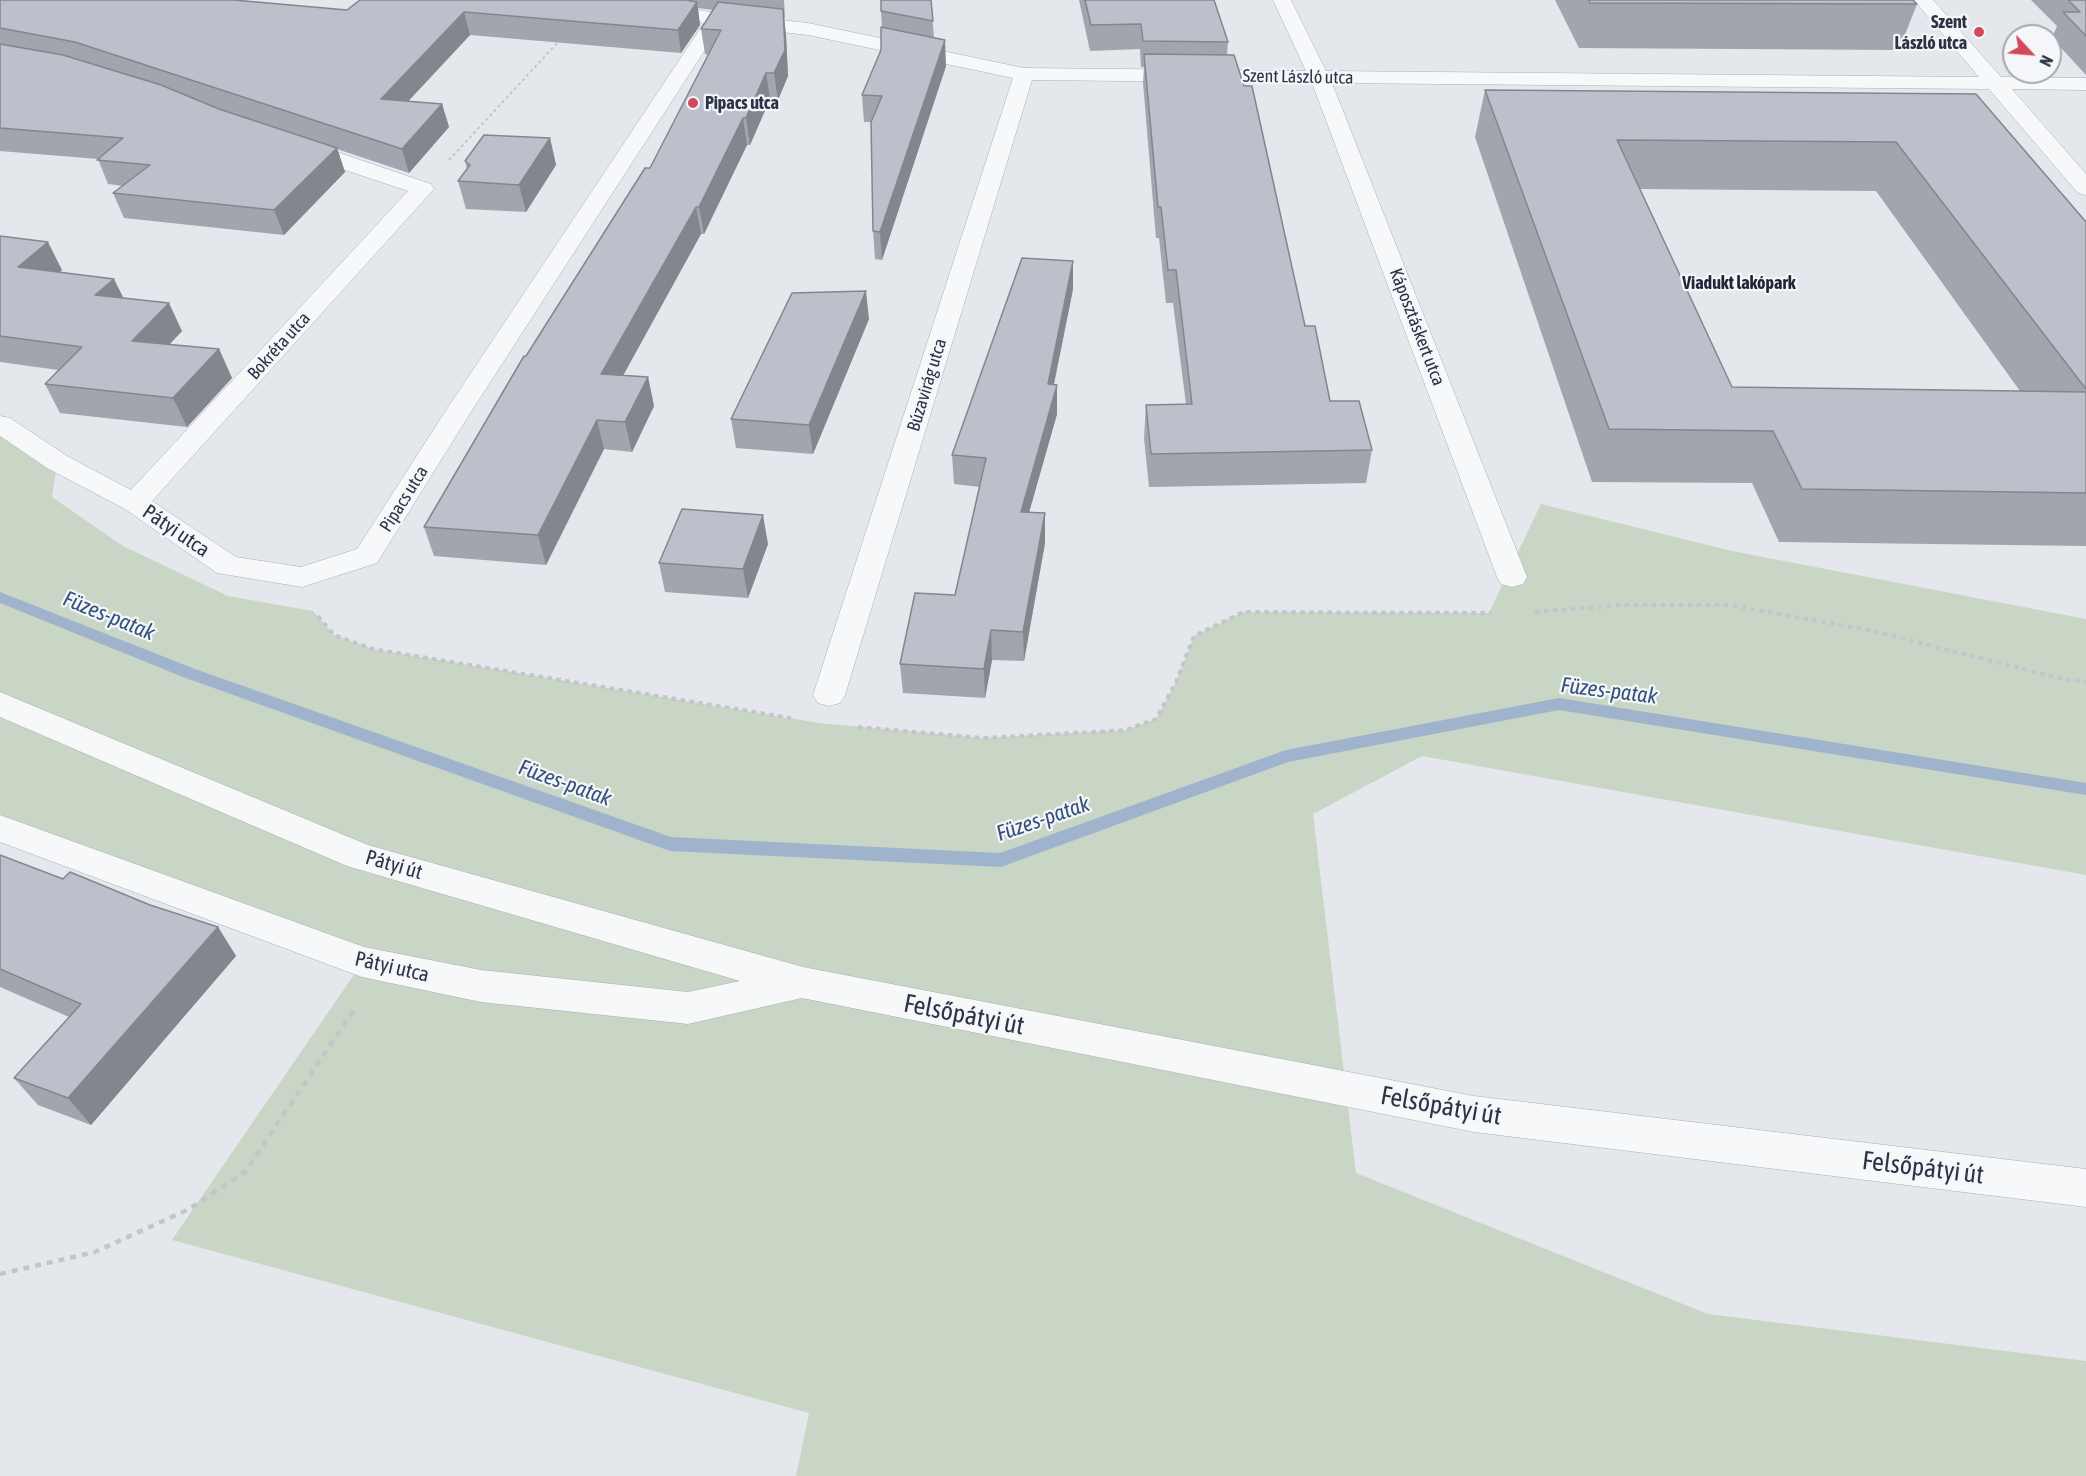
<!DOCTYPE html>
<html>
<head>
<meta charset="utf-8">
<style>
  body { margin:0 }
  #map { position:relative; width:2086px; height:1476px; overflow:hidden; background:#e4e7ec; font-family:"Asap Condensed",sans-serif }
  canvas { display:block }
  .north { position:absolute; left:2002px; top:24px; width:60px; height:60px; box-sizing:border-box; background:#f4f6f9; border:2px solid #a4a8b1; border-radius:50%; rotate:116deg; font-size:16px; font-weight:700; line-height:24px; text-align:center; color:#2b3445 }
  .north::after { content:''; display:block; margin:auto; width:21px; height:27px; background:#d1495b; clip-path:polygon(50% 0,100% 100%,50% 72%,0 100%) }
</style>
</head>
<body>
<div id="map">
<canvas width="2086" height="1476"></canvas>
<div class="north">N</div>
</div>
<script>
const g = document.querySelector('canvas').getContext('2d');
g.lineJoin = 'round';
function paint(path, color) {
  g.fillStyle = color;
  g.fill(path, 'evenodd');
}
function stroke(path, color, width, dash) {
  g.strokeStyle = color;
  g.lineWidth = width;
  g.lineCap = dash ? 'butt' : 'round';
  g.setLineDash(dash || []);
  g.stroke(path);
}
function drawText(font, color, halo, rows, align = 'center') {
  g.font = font + ' "Asap Condensed",sans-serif';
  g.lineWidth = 4.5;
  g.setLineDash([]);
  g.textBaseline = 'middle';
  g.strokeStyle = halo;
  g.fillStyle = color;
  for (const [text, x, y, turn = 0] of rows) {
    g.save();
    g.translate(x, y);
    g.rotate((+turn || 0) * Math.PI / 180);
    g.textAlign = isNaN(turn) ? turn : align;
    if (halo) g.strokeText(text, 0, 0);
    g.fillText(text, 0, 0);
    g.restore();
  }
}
const green = new Path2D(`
  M0,424l57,38 -5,35 71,49 105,50 85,15 21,24 39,14 446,74 164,15 143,-8 30,-11 20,-37 18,-46 49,-24 246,1 52,-109 191,47 354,68v256l-664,-119 -109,58 43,359 352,141 378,47v115h-1290l13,-63 -637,-173 190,-277 -362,-135z`);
const stream = new Path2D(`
  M0,592l195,77 476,168 329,16 286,-103 273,-52 527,85v12l-527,-85 -271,52 -287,105 -331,-16 -487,-174 -183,-74z`);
const pathFar2 = new Path2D(`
  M449,160l111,-120`);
const pathFar1 = new Path2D(`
  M1535,612l88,-7h106l144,26 190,48 23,3
  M318,616l16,19 39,14 418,69
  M858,727l125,11 143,-8 30,-11 20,-37 18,-46 49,-24 248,1`);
const path = new Path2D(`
  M0,1274l95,-22 94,-43 56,-37 111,-165`);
const minor = new Path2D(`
  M599,0h41l76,13 92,10 216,45 282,3 -33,-71h18l35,71 653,6 -65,-77h19l68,77 85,1v12l-74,-1 74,85v21l-8,-2 -89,-104 -657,-6 195,494 -4,7 -11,3 -11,-3 -4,-7 -185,-494 -280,-3 -187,615 -5,8 -11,3 -11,-3 -5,-8 200,-617 -205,-43 -87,-10 -252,390 -92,148 -75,24 -85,-14 -92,-64 -78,-41 -47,-32v-20l10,2 57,38 64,34 277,-299 -117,-39 -3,-5 3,-5 8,-2 8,2 124,42 3,5 -282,312 84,56 65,10 56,-18 86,-134 261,-392 -96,-17 -7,-2z
  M0,692l368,153 435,122 671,129 612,73v38l-612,-75 -672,-134 -114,26 -207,-22 -119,-25 -362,-135v-27l364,132 117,23 207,22 52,-11 -393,-115 -347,-149z`);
const wall = new Path2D(`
  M0,0l347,10 13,-10h424l1,18h-1l2,17 2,41 -10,24 -8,-1 -20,46h-3l-43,89h-3l-78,141 25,2 6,29 -22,46 -28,-3 -58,116 -112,-9 -10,-29 102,-171 124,-188 58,-113 -3,-1 -4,-25 12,-19 -15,-2 2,17 -19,28 -211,-18 -62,66 34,3 7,23 -40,46 -72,-24 8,23 -61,63 -160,-17 -11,-25 10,-7 -15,-2 -10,-25 -98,-8z
  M931,0l3,38 12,28 -64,194 -7,-1 -2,-28 -2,-109h-7l-2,-27 19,-45 1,-23 -1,-16z
  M1079,0h135l14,42 -1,13 78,271 25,75 42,49 -6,33 -217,4 -5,-49 2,-33 40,-1 -13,-101h-7l-7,-65h-3l-13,-155 1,-16h-3l-1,-18 -50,2z
  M1555,0h358l4,4 -18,46 -320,-2z
  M2031,0h55v75l-34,-37 5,-12z
  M1485,90l491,4 110,128v324l-307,-4 -27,-59 -160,-1 -117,-345zM1640,189l236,2 144,200 -288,-4z
  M550,138l6,27 -30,47 -60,-3 -8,-28 9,-12 -2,-8z
  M0,236l62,34 -2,2 63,26 59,33 -13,14 50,4 13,29 -45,49 -127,-14 -15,-29 13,-14 -58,-8z
  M1073,261v28l-19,95 3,1v29l-28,98 16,31 -21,118 -32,-1 -7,38 -82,-5 -3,-29 55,-69 25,-108 -26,-3 -2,-29z
  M869,319l-56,135 -77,-6 -5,-29z
  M768,544l-20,54 -83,-6 -6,-29z
  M0,855l63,24 87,26 68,22 18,29 -145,169 -53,-20 -24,-27 55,-61 -69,-30z`);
const shadedWall = new Path2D(`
  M697,2l3,23 -19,28 -3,-23z
  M783,9l3,26 2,41 -10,24 -4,-27z
  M464,12l6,23 -82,88 -7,-24z
  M945,40l1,26 -64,194 -2,-28z
  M766,73l4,26 -20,46 -4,-27z
  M442,104l7,23 -40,46 -7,-24z
  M743,118l4,27 -43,89 -5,-27z
  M550,138l6,27 -30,47 -7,-27z
  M337,148l8,24 -61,63 -10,-25z
  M696,207l5,27 -93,169 -7,-29z
  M48,242l14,28 -29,25 -15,-28z
  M1073,261v28l-25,124v-29z
  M114,279l14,28 -33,-12z
  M866,291l3,28 -56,135 -4,-29z
  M169,303l13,28 -37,39 -13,-29z
  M219,349l13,29 -45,49 -14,-29z
  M648,377l6,29 -22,46 -7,-30z
  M1057,385v29l-36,127v-29z
  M597,420l7,29 -58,116 -8,-30z
  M1045,513v30l-21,118 -1,-29z
  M763,515l5,29 -20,54 -5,-29z
  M991,630l1,30 -7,38 -1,-29z
  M218,927l18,29 -145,169 -23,-27z`);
const building = new Path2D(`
  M0,0h234l113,10 13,-10h326l11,2 -19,28 -214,-18 -83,87 61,5 -40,45 -327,-107 -75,-14z
  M881,0h50l2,21 -52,-10z
  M1085,0h129l14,42 -85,-1 -2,-17 -50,1z
  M1589,0h324l4,4 -327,-1z
  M2068,0h18v36l-23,-24h17z
  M718,2l65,7 2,41 -11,23h-8l-20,45h-3l-44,89h-3l-95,167 47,3 -23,45 -28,-2 -59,115 -114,-8 100,-171h2l119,-188h5l71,-138 -20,-1z
  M881,27l64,13 -65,192 -7,-1 -2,-109 11,-26 -20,-1 19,-45z
  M0,44l63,11 98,30 58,24 118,39 -63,62 -161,-17 37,-28 -53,-5 26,-22 -123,-10z
  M1144,54l90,1 10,31h8l53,240h10l15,75h29l13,49 -221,4 -5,-49 46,-1 -16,-134h-8l-7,-63h-3z
  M1485,90l491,4 110,128v167l-190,-247 -279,-2 115,247 354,5v101l-284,-4 -29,-58 -164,-2z
  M484,135l66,3 -31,47 -61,-4 12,-16 -5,-4z
  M0,236l48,6 -30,25 96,12 -19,16 74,8 -37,38 87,8 -46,49 -128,-14 37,-37 -82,-11z
  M1022,258l51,3 -25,123 9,1 -36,127 24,1 -22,119 -32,-2 -7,39 -84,-5 15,-71 40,2 31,-137 -34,-3z
  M866,291l-57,134 -78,-6 61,-126z
  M682,509l81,6 -20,54 -84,-6z
  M0,855l63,24 7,-7 80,33 68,22 -150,171 -54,-20 67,-74 -81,-35z`);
const markers = [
  [1979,32,6,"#d1495b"],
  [693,103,6,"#d1495b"]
];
const farPoinames = [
  ["Szent",1967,22],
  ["László utca",1967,43],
  ["Pipacs utca",705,103,"left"]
];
const farStreetnames = [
  ["Szent László utca",1298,77,1],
  ["Káposztáskert utca",1417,327,69],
  ["Bokréta utca",279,346,-48],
  ["Búzavirág utca",927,385,-73],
  ["Pipacs utca",404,499,-58]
];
const farNeighbourhoodnames = [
  ["Viadukt lakópark",1739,283]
];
const streetNames = [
  ["Pátyi utca",176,531,34],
  ["Pátyi út",394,865,16],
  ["Pátyi utca",392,967,13]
];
const waterNames = [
  ["Füzes-patak",109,616,22],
  ["Füzes-patak",1609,691,7],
  ["Füzes-patak",565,783,20],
  ["Füzes-patak",1043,819,-19]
];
const nearStreetnames = [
  ["Felsőpátyi út",964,1015,11],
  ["Felsőpátyi út",1441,1106,10],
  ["Felsőpátyi út",1923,1168,7]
];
paint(green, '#c9d6c5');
paint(stream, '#9fb4cc');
stroke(minor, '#a9aeb7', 1);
stroke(pathFar2, '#c2c5cb', 2, [3, 3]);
stroke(pathFar1, '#c2c5cb', 4, [4.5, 4.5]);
stroke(path, '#c2c5cb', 4.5, [6, 6]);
paint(minor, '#f7f8fa');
paint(wall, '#a1a5ae');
paint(shadedWall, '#83868d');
paint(building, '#bbc0ca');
stroke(building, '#83868d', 1.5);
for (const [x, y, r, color] of markers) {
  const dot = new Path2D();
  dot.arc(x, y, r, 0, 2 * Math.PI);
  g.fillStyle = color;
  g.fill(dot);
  stroke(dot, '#f4f6f9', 2);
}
drawText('bold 18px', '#2b3445', '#f4f6f9', farPoinames, 'right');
drawText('18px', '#2b3445', '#f4f6f9', farStreetnames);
drawText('bold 18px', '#1d2536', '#f4f6f9', farNeighbourhoodnames);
drawText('21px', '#2b3445', '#f4f6f9', streetNames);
drawText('italic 22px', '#34527a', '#f4f6f9', waterNames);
drawText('26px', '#2b3445', '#f4f6f9', nearStreetnames);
</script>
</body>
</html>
